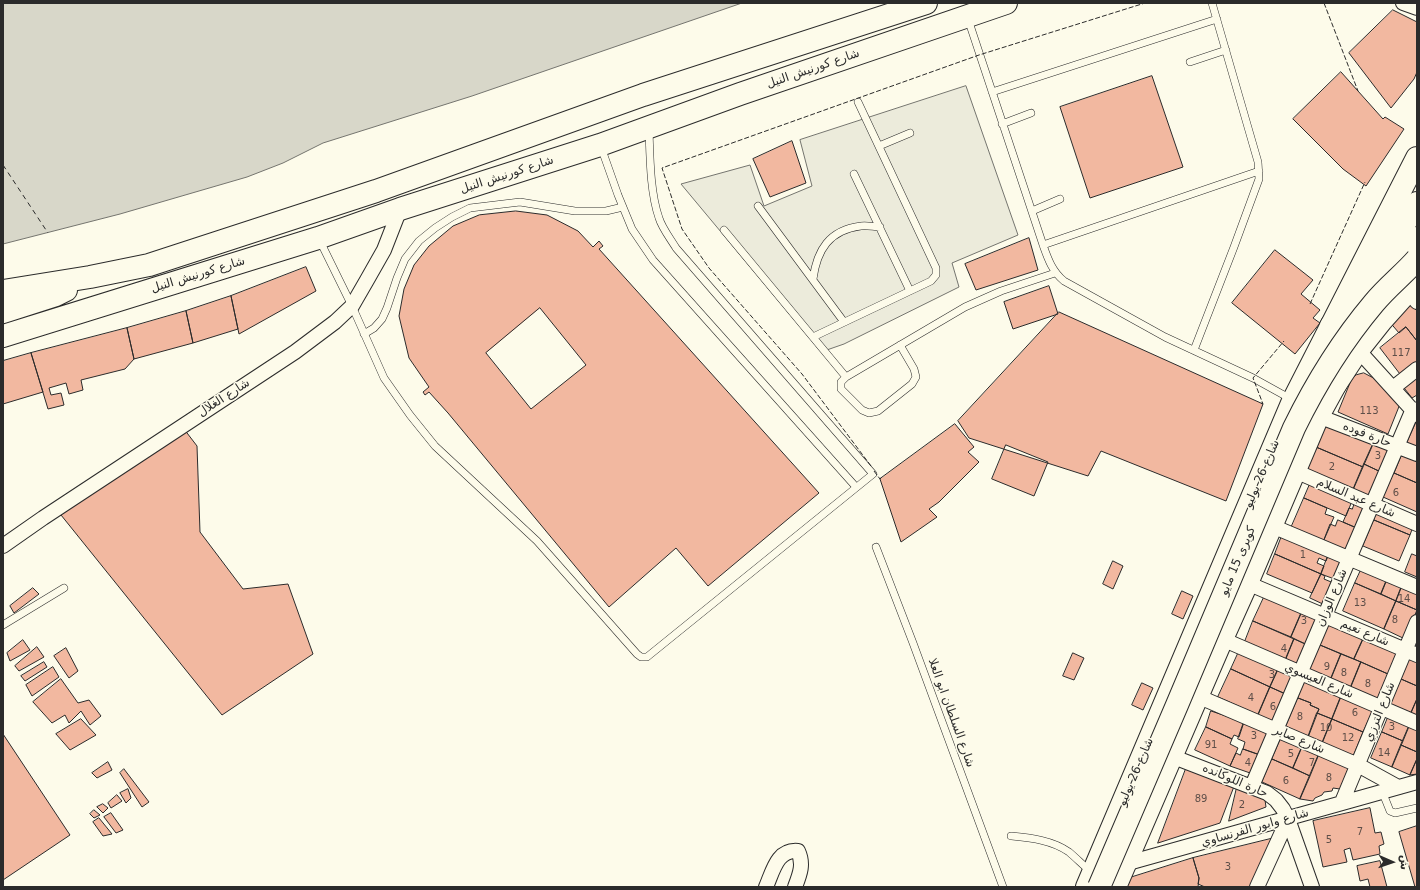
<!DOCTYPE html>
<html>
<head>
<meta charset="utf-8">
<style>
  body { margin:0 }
  #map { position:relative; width:1420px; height:890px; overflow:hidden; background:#fdfbea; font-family:"DejaVu Sans","Noto Naskh Arabic",sans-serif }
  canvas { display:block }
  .frame { position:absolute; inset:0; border:4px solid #2b2b2b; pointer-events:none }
  .north { position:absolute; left:1372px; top:842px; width:40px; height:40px; -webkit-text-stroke:3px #fdfbea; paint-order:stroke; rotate:92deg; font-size:11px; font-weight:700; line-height:16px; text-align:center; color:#2b2b2b }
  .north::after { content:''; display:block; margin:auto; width:14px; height:18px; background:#2b2b2b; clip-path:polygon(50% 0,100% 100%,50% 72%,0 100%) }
</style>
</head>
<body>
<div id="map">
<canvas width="1420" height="890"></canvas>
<div class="frame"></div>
<div class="north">ش</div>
</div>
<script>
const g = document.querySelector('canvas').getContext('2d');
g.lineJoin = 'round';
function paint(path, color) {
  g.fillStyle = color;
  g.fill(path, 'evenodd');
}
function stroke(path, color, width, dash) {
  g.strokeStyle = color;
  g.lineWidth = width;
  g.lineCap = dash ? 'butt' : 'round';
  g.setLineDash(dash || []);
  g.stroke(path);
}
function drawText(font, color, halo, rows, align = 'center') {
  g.font = font + ' "DejaVu Sans","Noto Naskh Arabic",sans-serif';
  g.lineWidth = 3;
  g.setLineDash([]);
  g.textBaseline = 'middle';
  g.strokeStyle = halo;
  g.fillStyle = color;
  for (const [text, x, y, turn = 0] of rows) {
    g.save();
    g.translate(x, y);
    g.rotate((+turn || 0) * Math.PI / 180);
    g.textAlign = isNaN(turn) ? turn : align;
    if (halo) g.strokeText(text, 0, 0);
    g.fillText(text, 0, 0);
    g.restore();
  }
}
const green = new Path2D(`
  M966,86l52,149 -66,28 7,24 -115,57 -23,8 -140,-168 69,-19 14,41 48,-20 -12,-46z`);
const water = new Path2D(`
  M3,3h739l-270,93 -149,47 -40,20 -36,14 -127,37 -117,30z`);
const ferry = new Path2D(`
  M3,165l45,68`);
const building = new Path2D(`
  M1393,10l24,12v50l-3,7 -23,29 -42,-55z
  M1341,72l42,47 2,-2 19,12 -38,57 -23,-17 -50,-50z
  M1152,76l31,91 -93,31 -30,-91z
  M792,141l14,42 -36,14 -17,-38z
  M516,211l31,4 31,16 15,16 6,-6 4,5 -4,3 220,244 -111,93 -32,-38 -67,59 -161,-194 -19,-21 -4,3 -2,-3 6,-5 -20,-29 -10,-42 5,-27 10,-24 15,-19 24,-20 26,-11z
  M1029,238l9,32 -62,20 -11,-26z
  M1275,250l38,30 -12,14 19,16 -7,8 7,5 -25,31 -63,-51z
  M306,267l10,24 -77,43 -8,-38z
  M1049,286l9,28 -45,15 -9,-27z
  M231,296l7,33 -45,14 -7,-32z
  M1409,302l8,9v30l-11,-14 -7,6 -11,-13z
  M540,308l46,57 -55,44 -45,-56z
  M186,311l7,32 -59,16 -7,-31z
  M1059,312l204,92 -37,97 -125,-50 -13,25 -119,-38 -11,-17z
  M1406,327l11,14v26l-14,11 -23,-30z
  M127,328l7,31 -9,10 -44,11 2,10 -14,4 -3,-11 -17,5 2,7 10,-2 3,12 -16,4 -17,-56z
  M31,353l12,39 -40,12v-43z
  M1417,372v23l-5,3 -11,-14z
  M1364,373l40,21 -16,40 -50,-22 14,-34 4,-3z
  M1328,420l46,22 -11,25 -47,-20z
  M1417,420v27l-10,-4z
  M955,424l19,23 -6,5 11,10 -40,40 -10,7 8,8 -36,25 -21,-63z
  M184,429l13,17 3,86 43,57 45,-5 25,70 -91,61 -161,-200z
  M1374,442l19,9 -10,22 -19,-9z
  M1006,445l42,17 -14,34 -42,-17z
  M1316,447l47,20 -10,23 -47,-20z
  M1405,453l12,3v27l-23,-10 7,-17z
  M1364,464l19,9 -12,26 -18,-9z
  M1394,473l23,10v29l-34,-15z
  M1313,477l39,24 -6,15 -42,-18z
  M1304,498l23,10 -2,6 9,3 -11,25 -32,-14z
  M1355,502l13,5 -9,22 -16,-7 6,-14 3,1z
  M1378,509l36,15 -4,11 -36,-15z
  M1338,520l21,9 -10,25 -26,-12 7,-18 5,2z
  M1374,520l36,15 -11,26 -36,-15z
  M1283,533l45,23 -2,5 -7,-3 -2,5 7,3 -3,8 -46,-20z
  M1275,554l46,20 -9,19 -45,-19z
  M1412,554l5,2v21l-12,-5z
  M1328,556l16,7 -7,17 -16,-6z
  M1366,559l22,18 -7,17 -26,-11z
  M1113,561l10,5 -10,23 -10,-5z
  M1321,574l4,2 -1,3 12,5 -9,22 -17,-8z
  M1388,577l15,6 -7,18 -15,-7z
  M1355,583l41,18 -12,28 -41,-18z
  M1403,583l14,6v21l-21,-9z
  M33,588l6,6 -25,19 -4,-7z
  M1182,591l11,5 -10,23 -11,-5z
  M1266,593l37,16 -12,28 -38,-16z
  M1396,601l21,9 -12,29 -21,-10z
  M1303,609l19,8 -13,29 -18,-9z
  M1253,621l41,18 -9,22 -41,-17z
  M1329,622l35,15 -10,22 -34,-14z
  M1364,637l33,15 -9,22 -34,-15z
  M1294,639l21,9 -10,22 -20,-9z
  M23,640l7,10 -20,11 -3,-8z
  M1320,645l21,9 -11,27 -22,-8z
  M37,647l7,10 -25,14 -4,-5z
  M1241,647l39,18 -10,22 -39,-18z
  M66,648l12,23 -9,7 -15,-22z
  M1073,653l11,5 -10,22 -11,-4z
  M1341,654l20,8 -11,27 -20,-8z
  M1409,657l8,3v26l-16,-7z
  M44,662l3,5 -22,14 -4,-5z
  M1361,662l27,12 -11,26 -27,-11z
  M1280,665l18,9 -8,22 -20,-9z
  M53,667l6,10 -27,19 -6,-11z
  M1231,669l39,18 -12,28 -40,-18z
  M61,679l17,24 11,-3 12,16 -11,9 -9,-14 -12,12 -4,-8 -13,8 -19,-21z
  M1305,679l37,15 -10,25 -15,-6 2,-4 -9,-4 1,-2 -13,-5z
  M1401,679l16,7v13l-6,14 -21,-9z
  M1142,683l11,5 -10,22 -11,-5z
  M1270,687l20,9 -13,27 -19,-8z
  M1342,694l32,14 -11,24 -31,-13z
  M1298,698l13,5 -1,2 9,4 -12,31 -23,-9z
  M1417,699v17l-6,-3z
  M1211,711l33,11 -5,15 -5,-2 -2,4 -26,-12z
  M1317,713l15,6 -11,27 -14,-6z
  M1389,715l21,9 -7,17 -21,-9z
  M81,719l15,16 -26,15 -14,-16z
  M1332,719l31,13 -11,27 -31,-13z
  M1244,722l26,10 -10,23 -17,-6 2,-7 -7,-3z
  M1410,724l7,3v25l-16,-7z
  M1206,727l26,12 -2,5 8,4 -8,18 -35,-16z
  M1382,732l21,9 -11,26 -21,-9z
  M3,734l67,101 -67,45z
  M1281,738l21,9 -9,21 -21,-9z
  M1401,745l16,7v7l-7,16 -18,-8z
  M1302,747l17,7 -9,22 -17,-8z
  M1243,749l17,6 -7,19 -23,-8 6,-13 4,2z
  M1319,754l30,13 -9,22 -7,-1 -1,3 -8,1 -2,3 -7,3 -2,3 -13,-2z
  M1190,758l48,18 -18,47 -62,20z
  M1272,759l38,17 -10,23 -38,-17z
  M1417,759v15l-7,1z
  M108,762l4,8 -15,8 -5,-5z
  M124,769l25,33 -7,5 -22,-34z
  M1238,783l26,10 2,14 -37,14z
  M128,789l3,9 -5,5 -6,-10z
  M117,795l5,6 -11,7 -3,-5z
  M103,804l5,4 -5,5 -6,-6z
  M1370,808l5,25 6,-1 3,12 -5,2 1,8 -27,6 -3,-12 -6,2 3,12 -24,5 -10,-46z
  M94,810l6,5 -6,3 -4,-4z
  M111,813l12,17 -7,3 -12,-16z
  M99,818l13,16 -9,2 -10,-14z
  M1417,826v61h-2l-16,-55z
  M1274,838l-23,49h-46l-7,-3 1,-6 -6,-20z
  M1193,858l6,20 -1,9h-73l4,-9z
  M1380,861l7,26h-17l-2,-8 -8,2 -3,-15z`);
const lane = new Path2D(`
  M968,19l75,226c5,14 9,26 21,36l101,56 88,41 38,21
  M1190,62l36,-12
  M992,92l225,-73
  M1002,124l29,-11
  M879,146l31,-13
  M601,147l17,48 14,34 21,31 203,227
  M854,174l56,117
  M758,206l86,116
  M1032,211l28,-12
  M724,230l122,147
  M320,241l32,65 32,72 26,37 25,31 102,95 100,113 4,3h6l226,-183 -197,-226c-6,-10 -14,-20 -17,-30 -9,-26 -9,-61 -10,-88
  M1043,245l216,-74
  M813,279c4,-29 16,-49 48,-53 6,-1 13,1 19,1
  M364,334l10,-6 8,-9 5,-11 10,-30 8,-19 14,-18 16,-13 17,-11 18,-9 50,-6 55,9h31l17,-4
  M813,337l118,-56 5,-6v-7l-78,-166
  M900,345l14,24 2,8 -4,7 -34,27 -9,2 -7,-3 -21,-21v-7l5,-5 119,-70 36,-16 54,-18
  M1194,350l40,-103 25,-68 -1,-17 -46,-159
  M876,547l37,96 90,244
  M3,625l61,-37
  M1382,791l8,20 5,2 22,-5
  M1011,836c20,2 41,4 58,16 7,6 14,13 21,19`);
const street = new Path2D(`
  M1403,3l14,5
  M1408,291l9,11
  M1358,350l59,65
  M1393,388l24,-19
  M1318,416l99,38
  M1295,471l122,53
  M1272,526l145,61
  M3,546l40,-28 252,-166 40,-30 17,-16 15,-26 17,-30 16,-41
  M1247,583l170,72
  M1222,639l195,84
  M1197,696l161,69 40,22
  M1171,756l96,37 9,7 7,9 5,10 24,68
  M1252,786l161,-377
  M1342,802l75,-180
  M1121,865l296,-83
  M766,887c7,-16 11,-38 32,-36 6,13 2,23 -3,36
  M1257,887l31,-68`);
const primary = new Path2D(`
  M1087,887l206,-486 124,-243
  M1115,887l107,-248 25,-56 71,-167 17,-31 23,-35 23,-29 36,-40`);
const highway = new Path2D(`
  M1393,276l24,-38
  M3,291l87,-14 59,-12 227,-74 267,-96 283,-92
  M3,312l53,-17 10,-5
  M1331,326l30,-36 21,-30 35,-57
  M3,336l315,-98 82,-29 200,-64 140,-51 266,-91
  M1335,385l29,-58`);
const highwayBridge = new Path2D(`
  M1099,887l78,-182 117,-277c22,-45 48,-87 80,-125 13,-16 30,-29 43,-44`);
const fence = new Path2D(`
  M1324,3l34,88
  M1310,304l55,-122
  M1261,403l2,1 -10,-26 31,-37
  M871,466l-69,-92 -93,-106 -27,-39 -20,-61 317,-113 166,-52
  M874,471l6,8 2,-2`);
const numberNames = [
  ["117",1401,353],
  ["113",1369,411],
  ["3",1378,456],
  ["2",1332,467],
  ["6",1396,493],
  ["1",1303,555],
  ["14",1404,599],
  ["13",1360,603],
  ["8",1395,620],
  ["3",1304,621],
  ["4",1284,649],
  ["9",1327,667],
  ["8",1344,673],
  ["3",1272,675],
  ["8",1368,684],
  ["4",1251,698],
  ["6",1273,707],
  ["6",1355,713],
  ["8",1300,717],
  ["3",1392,727],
  ["10",1326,728],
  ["3",1254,736],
  ["12",1348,738],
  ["91",1211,745],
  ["14",1384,753],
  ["5",1291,754],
  ["4",1248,763],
  ["7",1312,763],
  ["8",1329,778],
  ["6",1286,781],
  ["89",1201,799],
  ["2",1242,805],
  ["7",1360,832],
  ["5",1329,840],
  ["3",1228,867]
];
const streetNames = [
  ["شارع كورنيش النيل",813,69,-19],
  ["شارع كورنيش النيل",507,175,-18],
  ["شارع كورنيش النيل",198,275,-17],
  ["شارع الغلال",224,398,-33],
  ["حارة فوده",1367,435,21],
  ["شارع 26 يوليو",1262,474,-67],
  ["شارع عبد السلام",1356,498,23],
  ["كوبرى 15 مايو",1238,561,-67],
  ["شارع الوزان",1332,598,-67],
  ["شارع نعيم",1365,633,23],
  ["شارع العيسوي",1319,681,23],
  ["شارع الترزي",1380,712,-68],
  ["شارع السلطان ابو العلا",951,713,70],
  ["شارع صابر",1299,740,23],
  ["شارع 26 يوليو",1136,772,-67],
  ["حارة اللوكانده",1235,781,23],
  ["شارع وابور الفرنساوي",1255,828,-16]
];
paint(green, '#ecebdb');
stroke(green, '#74746e', 1);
paint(water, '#d8d7c9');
stroke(water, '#74746e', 1);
stroke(ferry, '#2b2b2b', 1, [5, 4]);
paint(building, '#f2b8a0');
stroke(building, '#2b2b2b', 1);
stroke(lane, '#2b2b2b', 8);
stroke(street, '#2b2b2b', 16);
stroke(primary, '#2b2b2b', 24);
stroke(highway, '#2b2b2b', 24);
stroke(lane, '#fdfbea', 7);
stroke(street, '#fdfbea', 14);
stroke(primary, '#fdfbea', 22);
stroke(highway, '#fdfbea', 22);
stroke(highwayBridge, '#2b2b2b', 24, []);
stroke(highwayBridge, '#fdfbea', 22);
stroke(fence, '#2b2b2b', 1, [5, 2]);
drawText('10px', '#5d4e48', null, numberNames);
drawText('12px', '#2b2b2b', '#fdfbea', streetNames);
</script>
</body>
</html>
